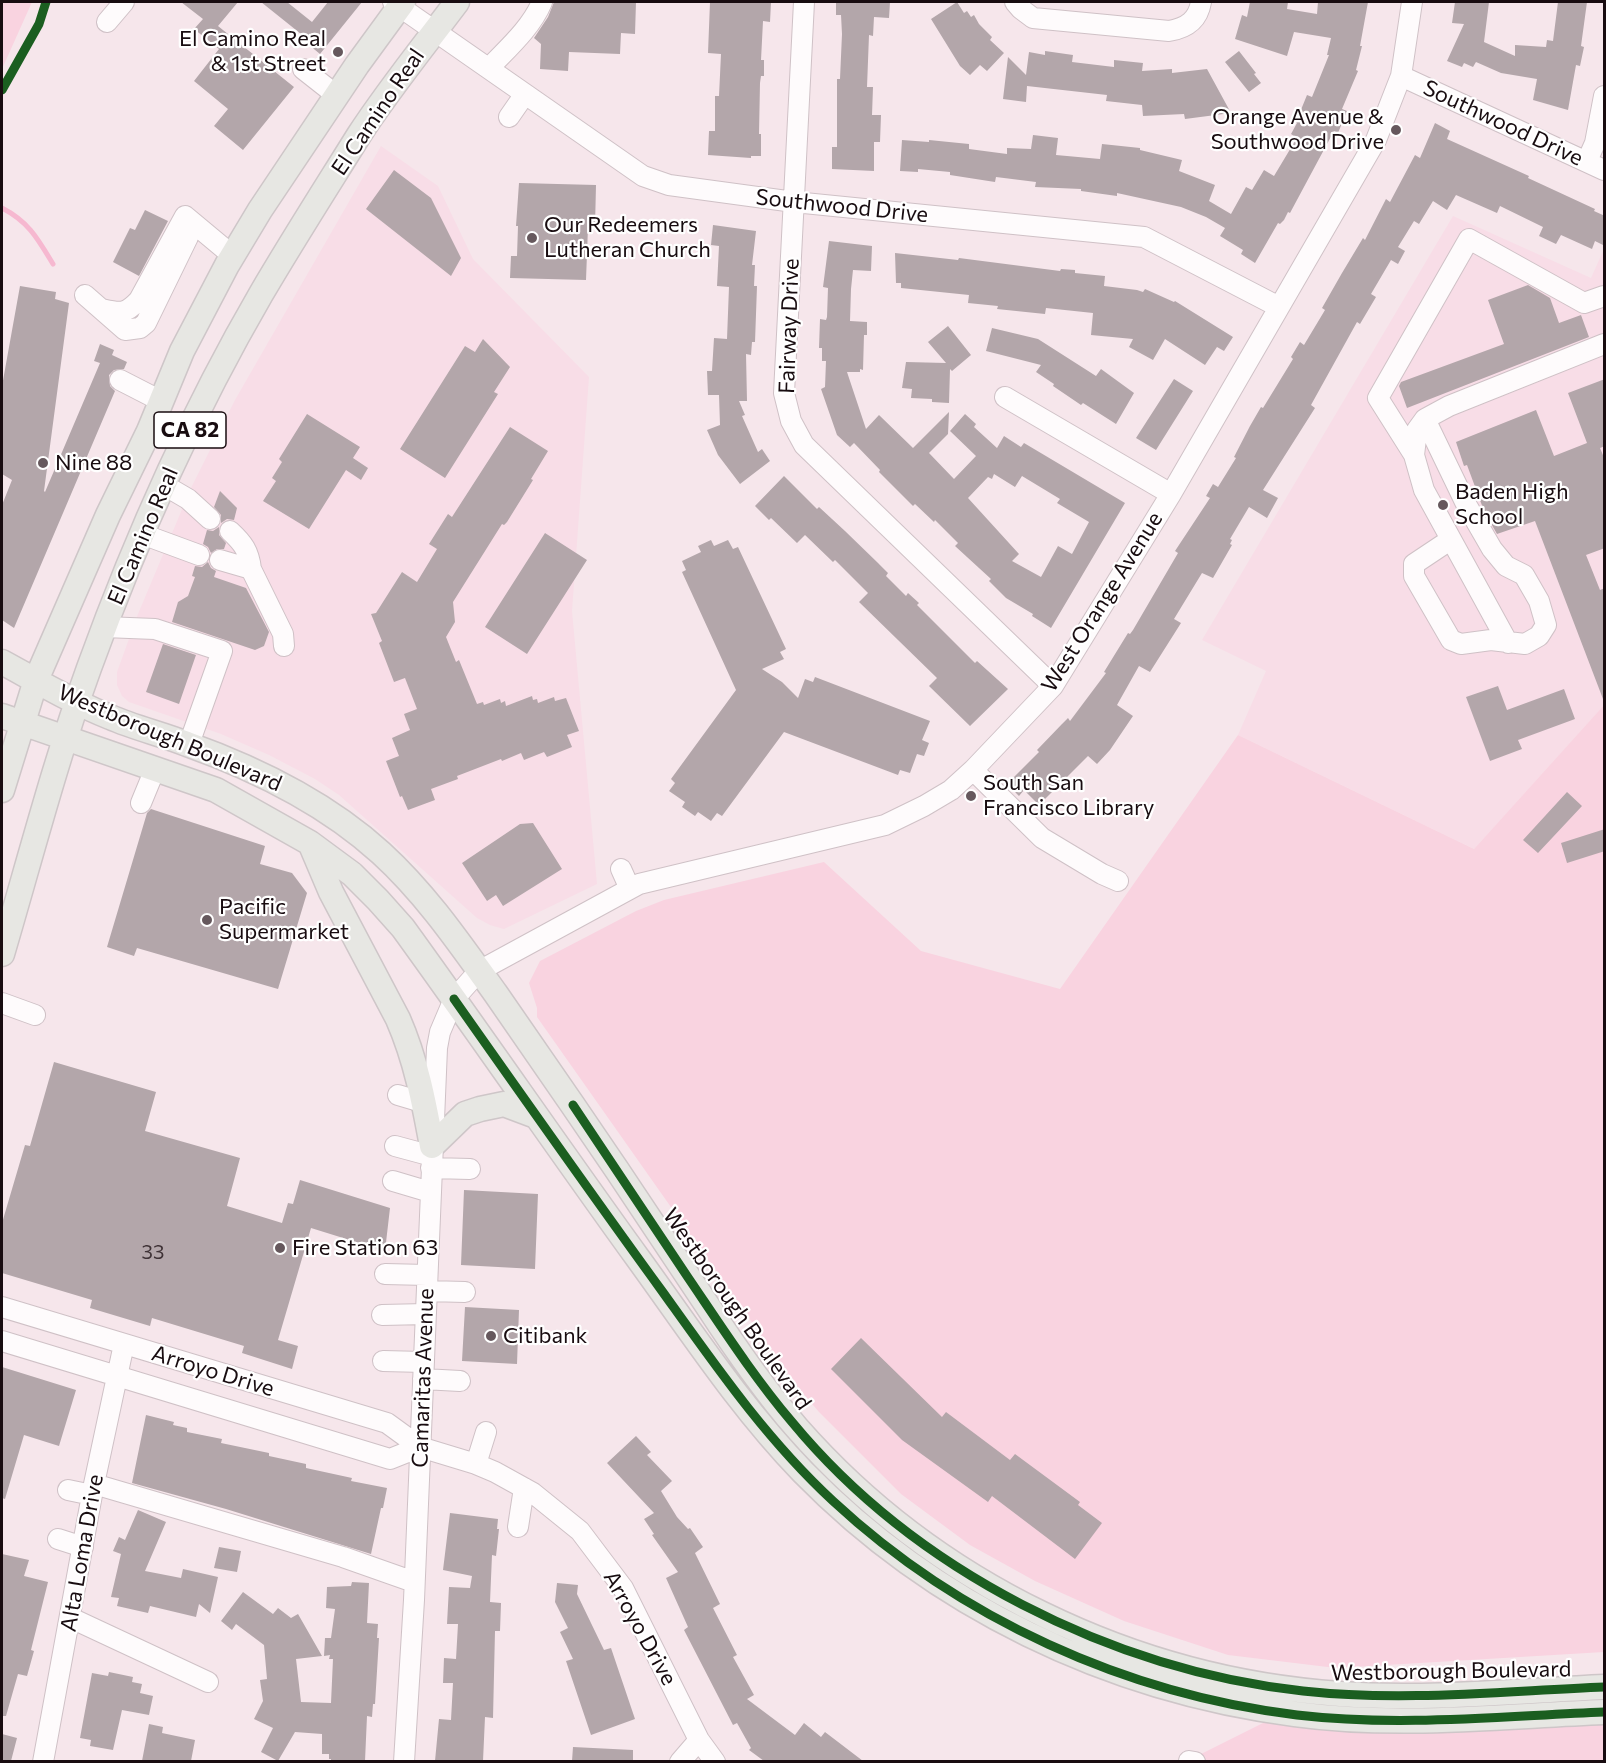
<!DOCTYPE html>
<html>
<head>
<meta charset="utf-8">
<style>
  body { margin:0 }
  #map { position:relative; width:1606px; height:1763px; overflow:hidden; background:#f6e6eb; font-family:Commissioner,sans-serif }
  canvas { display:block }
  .frame { position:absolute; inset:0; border:3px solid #180c10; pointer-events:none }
</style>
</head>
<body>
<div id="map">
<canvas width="1606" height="1763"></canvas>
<div class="frame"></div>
</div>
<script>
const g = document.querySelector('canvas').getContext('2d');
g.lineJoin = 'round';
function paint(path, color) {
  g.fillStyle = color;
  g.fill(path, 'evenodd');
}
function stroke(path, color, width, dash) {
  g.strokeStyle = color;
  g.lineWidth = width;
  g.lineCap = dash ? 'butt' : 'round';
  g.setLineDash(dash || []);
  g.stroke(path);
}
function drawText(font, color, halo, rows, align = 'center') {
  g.font = font + ' Commissioner,sans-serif';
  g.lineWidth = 4.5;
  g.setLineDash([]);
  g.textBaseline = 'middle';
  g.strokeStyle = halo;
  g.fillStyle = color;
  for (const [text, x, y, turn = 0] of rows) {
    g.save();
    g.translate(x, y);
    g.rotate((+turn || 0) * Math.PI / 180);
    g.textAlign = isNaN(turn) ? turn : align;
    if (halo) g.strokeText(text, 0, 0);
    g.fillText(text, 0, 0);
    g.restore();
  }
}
const built = new Path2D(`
  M381,146l57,40 35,73 116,118 -17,234 25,273 -93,45 -14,-4 -13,-7 -138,-123 -24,-16 -46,-24 -48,-21 -92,-32 -7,-6 -5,-11v-13l21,-58 53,-126 44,-88z
  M1453,216l138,62 13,-29v456l-130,144 -236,-114 28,-64 -64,-31z`);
const green = new Path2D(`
  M2,2h30l-30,67z
  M1604,705v947l-268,16 -108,-13 -104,-34 -89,-40 -65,-36 -69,-51 -82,-82 -22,-26 -260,-369v-9l-8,-25 11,-22 96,-50 28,-11 160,-38 97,89 139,38 178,-254 236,114z
  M1604,1684v77l-419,1 126,-63z`);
const stream = new Path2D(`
  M2,208c27,14 36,31 51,56`);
const building = new Path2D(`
  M181,2h57l-20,24 76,61 -51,63 -29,-24 14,-17 -34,-28 25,-32 -25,-20 9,-10z
  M261,2h26l25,20 16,-20h34l-42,52 -11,-9 2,-3z
  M554,2h82l-1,32 -14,-1 -1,21 -51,-2 -1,19 -28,-2 1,-25 -7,-6 14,-21z
  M710,2h61l-1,20 -7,-1 -2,39h3v16h-3l-1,7 -1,51h2v22h-10v2l-43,-3 1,-24h6v-35h4l2,-42 -13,-1z
  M836,2h54l-1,16 -15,-1 -1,19 -4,-1 -2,52h6l-1,28h9l-1,27h-6v29l-42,-2v-22h5v-68h3l2,-45 -1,-19h-5z
  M957,2l7,11 3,-2 4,6 3,-2 5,9 13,13 -2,3 14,13 -17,18 -7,-6 -10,10 -10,-9 -29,-47z
  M1250,2h38l-1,7 30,5 1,-12h50l-8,44h2l-6,24 2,1 -16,38 5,2 -9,22 -4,-2 -44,82 -2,-1 -4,8 -4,4 -2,-1 -23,40 -14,-9 2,-4 -23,-14 5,-8 -19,-11 -25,-10 -64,-14v3l-36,-5v-2l-46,-2 1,-5 -40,-5 -1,5 -45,-7v-3l-32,-3v3l-18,-1 2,-31 27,2v-2l40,4v5l38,5v-6l24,1 2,-14 25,3 -2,17 44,4 2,-15 38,4v2l42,10 -3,11 36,14 -6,16 22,13 15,-27 6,3 12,-20 10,6 15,-25 8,-13 -6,-4 6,-11 -1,-1 11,-27 5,2 17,-42h-2l4,-17 -37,-6 -7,24 -52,-17 7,-24 5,2z
  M1455,2h34l-5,40 31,14v-11l31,2 1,-7 6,1 5,-39h29l-6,44 3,1 -4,19 -4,-1 -8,45 -35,-10 4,-21 -36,-6 -25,-11 -3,5 -9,-4 -2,4 -15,-6 17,-37 -12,-1z
  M1045,51l28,4 -1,7 42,5v-7l29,3 -1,8 30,-2v4l35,-4 24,44 -46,6 -1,-5 -41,2 -1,-11 -36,-4 1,-6 -80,-9 -1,16 -23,-3 5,-42 18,18 3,-23 16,3z
  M1239,51l17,22 -2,1 7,9 -12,9 -24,-30z
  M1435,123l15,8 -3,8 82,37 -1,2 67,31 -1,2 11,5v30l-10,-5 -3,8 -31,-14 -5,9 -17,-8 4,-9 -43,-21 -3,7 -41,-18 -9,15 -14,-9 -14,23 -5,-3 -16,26 7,4 -7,13 -7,-4 -20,34 5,3 -16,27 -3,-2 -46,83 4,3 -52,82 15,8 -11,20 -18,-11 -19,32 2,1 -2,4 2,1 -19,33 -11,-5 -28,46 7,4 -31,49 -11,-6 -22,39 16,11 -23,34 -13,14 -9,-8 -49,49 -15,-15 -5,6 -12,-12 32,-32 -2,-2 25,-26 6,-6 2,3 36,-48 -2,-1 24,-39 2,1 3,-4 45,-77 -3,-2 35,-53 -4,-2 7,-12 5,3 18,-29 -2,-1 16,-31 11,-19 2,1 30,-49 -2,-2 9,-15 4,3 21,-35 -3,-2 20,-35 21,-35 2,2 21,-41 4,3 25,-47 5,3z
  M394,170l37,28 30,60 -10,18 -85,-67z
  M519,183l77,2 -1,42h-7l-2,53 -76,-2 1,-22h6l1,-30h-2z
  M145,210l23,11 -29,55 -26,-14 17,-34 5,2z
  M713,225l43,6 -4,34h3l-1,21h3l-2,56h-3l-1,13 -5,-1 1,47h-8l6,14 -3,1 16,36 4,-3 8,12 -30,23 -22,-29 -11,-25 13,-5 -1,-30h-11l-1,-24h5l2,-33 13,1 2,-52 -12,-1 2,-40 -8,-1z
  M829,241l43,5 -1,25 -18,-1 -2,19 -1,32 17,1v13h-3l-1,35 -3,-1v3h-13l19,57 13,-14 34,33 36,-36 -1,22 -19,19 25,26 22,-23 -26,-25 15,-17 11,10 -2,3 23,21 7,-12 17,11 3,-4 101,60 -74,125 -19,-12 1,-2 -27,-16 -17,-17 2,-2 -36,-33 3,-3 -23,-23 -1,2 -19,-18 -2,2 -34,-34 1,-2 -26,-27 -4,4 -13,-12 -16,-46 4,-2 1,-26h-4v-13h-3l1,-29 6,1 1,-3 1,-29 -5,-1zM994,474l21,13 7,-11 38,23 -3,4 32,19 -17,32 -14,-8 -17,31 -29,-16 7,-7 -51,-56 20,-21 4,2z
  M895,253l63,7 1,-2 101,13 1,-2 14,1v3l30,3 -1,10 33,4 6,2 2,-3 29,13 1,-1 58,36 -9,14 -7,-4 -12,18 -40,-26 -12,21 -24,-13 4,-8 -42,-4 2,-22 -47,-5 -1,6 -48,-5 1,-3 -30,-3 1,-8 -68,-7v-5h-5z
  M1528,285l22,13 9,25 22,-8 8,22 -182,71 -8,-22 2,-4 103,-38 -16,-44z
  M20,286l36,6 -1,7 14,4 -25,188 1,1 55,-129 -6,-2 6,-17 14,6 -2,5 15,7 -3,7 -10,1 -5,5 1,11 5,5 -101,237 -12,-8v-115l10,-25 -10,-6v-88z
  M948,326l23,29 -19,16 -2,-2 -1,34 -17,-1v-3l-21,-1 1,-9 -10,-1 4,-26 40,1 -18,-21z
  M992,328l46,11 58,37 5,-7 33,24 -18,31 -33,-21 -2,2 -28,-19 1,-2 -18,-12 5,-7 -55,-14z
  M483,339l27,28 -16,25 4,2 -53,84 -45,-29 65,-103 10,6z
  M1174,379l19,12 -37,59 -20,-12z
  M1605,379v67l-5,2 5,12v88l-19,7 14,35 5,-2 -2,111 -68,-178 -38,13 -13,-23 -17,-46 -3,1 -8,-24 80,-32 18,46 33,-13 -19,-50z
  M307,414l53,33 -7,11 15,10 -7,12 -15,-10 -37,59 -46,-28 13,-20 -4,-3 10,-16 -3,-3z
  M510,427l38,24 -17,28 2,1 -26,42 -3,3 -2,-1 -49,78 2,20 -9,15 10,25 3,-2 18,44 6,-2 1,3 16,-6 1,4 4,-2 1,5 26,-10 1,4 4,-1 1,4 16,-6 1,4 11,-3 13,33 -12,4 5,12 -25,10 -3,-5 -20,8 -3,-7 -19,8 -1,-2 -44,17 1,3 -27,10 4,11 -27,10 -6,-14 -2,1 -14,-36 13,-5 -7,-18 18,-8 -6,-16 13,-5 -12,-31 -11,4 -15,-39 3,-2 -11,-27 5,-1 26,-41 15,10 20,-33 -8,-5 19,-30 4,3z
  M784,476l33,33 2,-2 26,24 33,32 10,10 -2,3 20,20 2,-3 11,10 -2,2 58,58 2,-2 31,28 -38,37 -41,-40 8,-8 -78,-76 9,-9 -33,-33 -2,2 -28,-27 -8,8 -26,-25 -2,2 -14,-14z
  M220,491l17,17 -3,12 -7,-1 -6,4v-8l-7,-8z
  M219,527v8l7,8 -2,6h-7l-6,4 -3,-6 -5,-3 4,-14 6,1z
  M545,533l42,27 -60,94 -42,-27z
  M711,540l3,6 14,-6 5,9 5,-2 48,102 -6,3 4,7 -22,10 20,13 16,16 7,-19 8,3 2,-5 115,44 -8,19 7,3 -5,13 -7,-2 -7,19 -10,-3 -2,5 -114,-43 -62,84 -5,-3 -6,8 -13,-9 -3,4 -13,-9 3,-5 -16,-11 6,-8 -4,-4 65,-89 -54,-118 4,-2 -4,-9 19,-9 -3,-6z
  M208,562l3,6 5,3 -2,6 32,11 23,44 -5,14 -9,4 -83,-28 6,-20 10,-6 7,-19 -3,-1 3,-10 7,1z
  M163,644l33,11 -17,49 -33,-12z
  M1498,686l9,24 57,-21 11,30 -57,21 4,9 -32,12 -24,-64z
  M1567,792l15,14 -44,47 -15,-13z
  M151,809l114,37 -5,18 32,9 15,20 -29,96 -141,-41 -3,8 -27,-9 40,-134z
  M533,823l29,46 -59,37 -7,-11 -9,6 -25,-38 58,-39z
  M1605,829v22l-38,12 -6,-20z
  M54,1062l102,30 -11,39 95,27 -13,48 55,17 6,-20 5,1 7,-24 90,28 -5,43 -74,-23 -33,112 20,6 -6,23 -50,-16 2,-7 -92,-28 -2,8 -60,-18 2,-8 -90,-27v-50l23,-78 5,1z
  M464,1190l74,4 -3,75 -74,-4z
  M465,1307l54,3 -2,54 -55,-3z
  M861,1338l81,79 4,-5 64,48 5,-6 65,48 -2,3 24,18 -27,36 -83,-63 -4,6 -86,-62 -71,-71z
  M2,1367l74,23 -17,56 -35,-11 -19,64 -3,-1z
  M146,1415l28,7 -1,3 14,3v4l35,7 -1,4 48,10v3l37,8v4l46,10 -1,3 36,7 -4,20h-2l-10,46 -145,-45 -94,-26z
  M636,1436l15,16 -4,3 25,26 -11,10 16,26 11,12 2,-1 13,19 -8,6 25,51 -7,4 24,47 -4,2 21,38 -7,4 48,36 9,-12 17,14 4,-5 38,29h-99l-15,-11 2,-2 -14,-25 -4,2 -49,-95 4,-3 -22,-49 12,-6 -26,-37 2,-1 -10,-15 10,-6 -47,-50z
  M138,1510l28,12 -21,49 36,7 2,-9 35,8 -8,36 -11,-9 -3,13 -46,-11 -2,7 -31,-7 2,-8 -8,-1 10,-43 -8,-3 6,-14 6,3z
  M450,1513l48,6 -1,10h2l-3,27 -4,-1 -2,47 11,1 -1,28h-5l-2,87 -8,-1 -2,44h-48l4,-42 12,1 2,-37h-10l1,-25 12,1 2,-35h-11l2,-37 21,1 2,-12 -29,-6z
  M219,1547l22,4 -4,21 -23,-4z
  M2,1554l27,6 -5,16 24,6 -17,68 3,1 -7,25 -9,-2 -12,42h-4z
  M352,1582l17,1 -2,40 11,1 -1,14h2l-4,66h-2l-1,13 -5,-1 -2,45h-34v-2h-2v-5h-7v-20l-27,-2 -17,29 -17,-9 12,-24 -19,-9 9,-18 -3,-21 7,-1 -3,-34 -28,-21 -4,6 -11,-9 22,-29 30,22 5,-6 13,10 7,-4 24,42 -26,3 5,43 30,1 2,-44h-4l1,-4 -6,1 1,-18h6l4,-29 -9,-1 1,-21 24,-1z
  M557,1583l21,2 -1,9 27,56 7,-2 24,71 -44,16 -25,-74 7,-2 -13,-27 8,-4 -13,-26z
  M109,1672l24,5 -1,5 10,2 -2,9 13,3 -4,19 -27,-5 -9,40 -23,-4 1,-6 -11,-2 12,-65 16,3z
  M149,1724l14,3 -1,6 33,7 -4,21h-49z
  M2,1734l15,4 -6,23h-9z
  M573,1747l60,3v11h-61z`);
const minor = new Path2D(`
  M393,2l250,174 26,9 125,17 350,35 135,70
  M804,2l-20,391 7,28 13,24 249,241
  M1015,2l6,7 12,9 136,13c18,-3 29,-11 32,-29
  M107,22l17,-20
  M489,68c19,-20 42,-40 53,-66
  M303,69l33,26
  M1401,76l203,94
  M509,117l16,-23
  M1587,161l8,-18 9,-47
  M85,295l40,35 15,-2 6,-5 42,-86
  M101,309c19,4 24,6 38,-9l46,-84 48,40
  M120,380l41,21
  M1005,397l166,97
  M1425,419l41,85 26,45 14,17 18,9 15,26 7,24 -7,11 -14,8 -34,-4 -30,4 -10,-4 -37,-64v-12l36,-24
  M1414,455l-36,-57 91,-159 115,64 20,-7
  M164,485l24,14 22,20
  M230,531c13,12 19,20 21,38l32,65 1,12
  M142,534l57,21
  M220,560l31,9
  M104,627l51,2 67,22 -33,93
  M1508,643l-84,-153 -10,-35 3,-25 8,-11 24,-13 155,-62
  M973,770l69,68 60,36 16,7
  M141,803l14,-34
  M621,869l9,20
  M2,1003l33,12
  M398,1095l27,8
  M395,1146l37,10
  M431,1168l39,1
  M393,1181l37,11
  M385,1274l42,1
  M427,1291l38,1
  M2,1307l385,116 33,24 56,17 19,8 38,21 47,38 43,57 76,152 16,22
  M382,1315l44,-1
  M2,1341l388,118 30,-12
  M383,1361l41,1
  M423,1379l37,2
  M476,1464l10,-32
  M94,1484l249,73 71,25
  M68,1490l24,5
  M518,1527l6,-39
  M58,1539l25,8
  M71,1618l137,64
  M1189,1761l6,1
  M43,1762l51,-278 30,-140
  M404,1762l10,-162 23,-552 3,-16 14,-33 25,-28 160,-87 246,-59 39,-19 27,-16 22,-20 80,-84 118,-192 205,-354 25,-64 11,-74
  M680,1762l19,-22`);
const major = new Path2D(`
  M2,662c35,19 70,40 108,55 25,11 52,17 77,27 70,25 138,58 194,109 45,41 79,91 115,141 41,59 81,117 121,176 30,45 60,90 90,135 28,43 57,85 90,123 137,156 337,252 543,266 88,6 177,-3 264,-7
  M2,716l214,74 94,53 42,31 26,26 25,28c79,109 155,220 234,329 53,73 103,150 166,215 131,134 306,218 492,242 102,14 207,2 309,-2
  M2,790l34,-110 72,-165 41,-84 33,-80 45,-86 33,-55 97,-145 46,-63
  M311,845l20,47 67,127c18,41 26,83 34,127
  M2,954c28,-95 53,-192 87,-286 46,-127 104,-257 172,-374 31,-53 65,-106 98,-159 30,-46 65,-89 98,-133
  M432,1146l33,-32 15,-5 24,-5 32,12`);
const cycleway = new Path2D(`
  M2,90l37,-66 7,-22
  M454,999c69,98 138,196 208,292 53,74 104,148 171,210 127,118 293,193 464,214 102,12 206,1 307,-3
  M573,1105c38,57 76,114 114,171 34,50 66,100 105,146 123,149 320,248 511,269 100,11 201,0 301,-4`);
const markers = [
  [338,52,6,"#66585d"],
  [1396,130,6,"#66585d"],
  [532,238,6,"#66585d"],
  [43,463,6,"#66585d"],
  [1443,505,6,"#66585d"],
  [971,796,6,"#66585d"],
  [207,920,6,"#66585d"],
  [280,1248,6,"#66585d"],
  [491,1336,6,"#66585d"]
];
const numberNames = [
  ["33",153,1252]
];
const shields = [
  [190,430,72]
];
const shieldNames = [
  ["CA 82",190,430]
];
const poiNames = [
  ["El Camino Real",326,39,"right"],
  ["& 1st Street",326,64,"right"],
  ["Orange Avenue &",1384,117,"right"],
  ["Southwood Drive",1384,142,"right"],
  ["Our Redeemers",544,225],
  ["Lutheran Church",544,250],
  ["Nine 88",55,463],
  ["Baden High",1455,492],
  ["School",1455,517],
  ["South San",983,783],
  ["Francisco Library",983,808],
  ["Pacific",219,907],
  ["Supermarket",219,932],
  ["Fire Station 63",292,1248],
  ["Citibank",503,1336]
];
const streetNames = [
  ["El Camino Real",378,112,-56],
  ["Southwood Drive",1503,123,25],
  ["Southwood Drive",842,206,6],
  ["Fairway Drive",789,326,-88],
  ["El Camino Real",143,536,-67],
  ["West Orange Avenue",1102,602,-58],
  ["Westborough Boulevard",170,738,23],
  ["Westborough Boulevard",737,1309,55],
  ["Arroyo Drive",213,1371,17],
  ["Camaritas Avenue",423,1378,-88],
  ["Alta Loma Drive",82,1553,-80],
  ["Arroyo Drive",640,1628,61],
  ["Westborough Boulevard",1451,1671,-1]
];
paint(built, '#f8dde7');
paint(green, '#f9d3e0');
stroke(stream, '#f6b8d0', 5);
paint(building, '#b3a6aa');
stroke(minor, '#cfc1c6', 22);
stroke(major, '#cec6c8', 27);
stroke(minor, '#fefbfc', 20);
stroke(major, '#e7e7e3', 24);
stroke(cycleway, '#1b5e20', 9);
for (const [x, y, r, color] of markers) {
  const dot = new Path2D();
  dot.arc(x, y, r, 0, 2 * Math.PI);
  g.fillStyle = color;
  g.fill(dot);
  stroke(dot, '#fff', 2);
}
drawText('20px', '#3f3236', null, numberNames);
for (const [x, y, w] of shields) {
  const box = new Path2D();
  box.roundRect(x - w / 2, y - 18, w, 36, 4.5);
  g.fillStyle = '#fff';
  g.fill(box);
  stroke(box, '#180c10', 1.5);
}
drawText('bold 21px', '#180c10', null, shieldNames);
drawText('22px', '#180c10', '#fff', poiNames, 'left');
drawText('22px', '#180c10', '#fff', streetNames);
</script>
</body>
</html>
